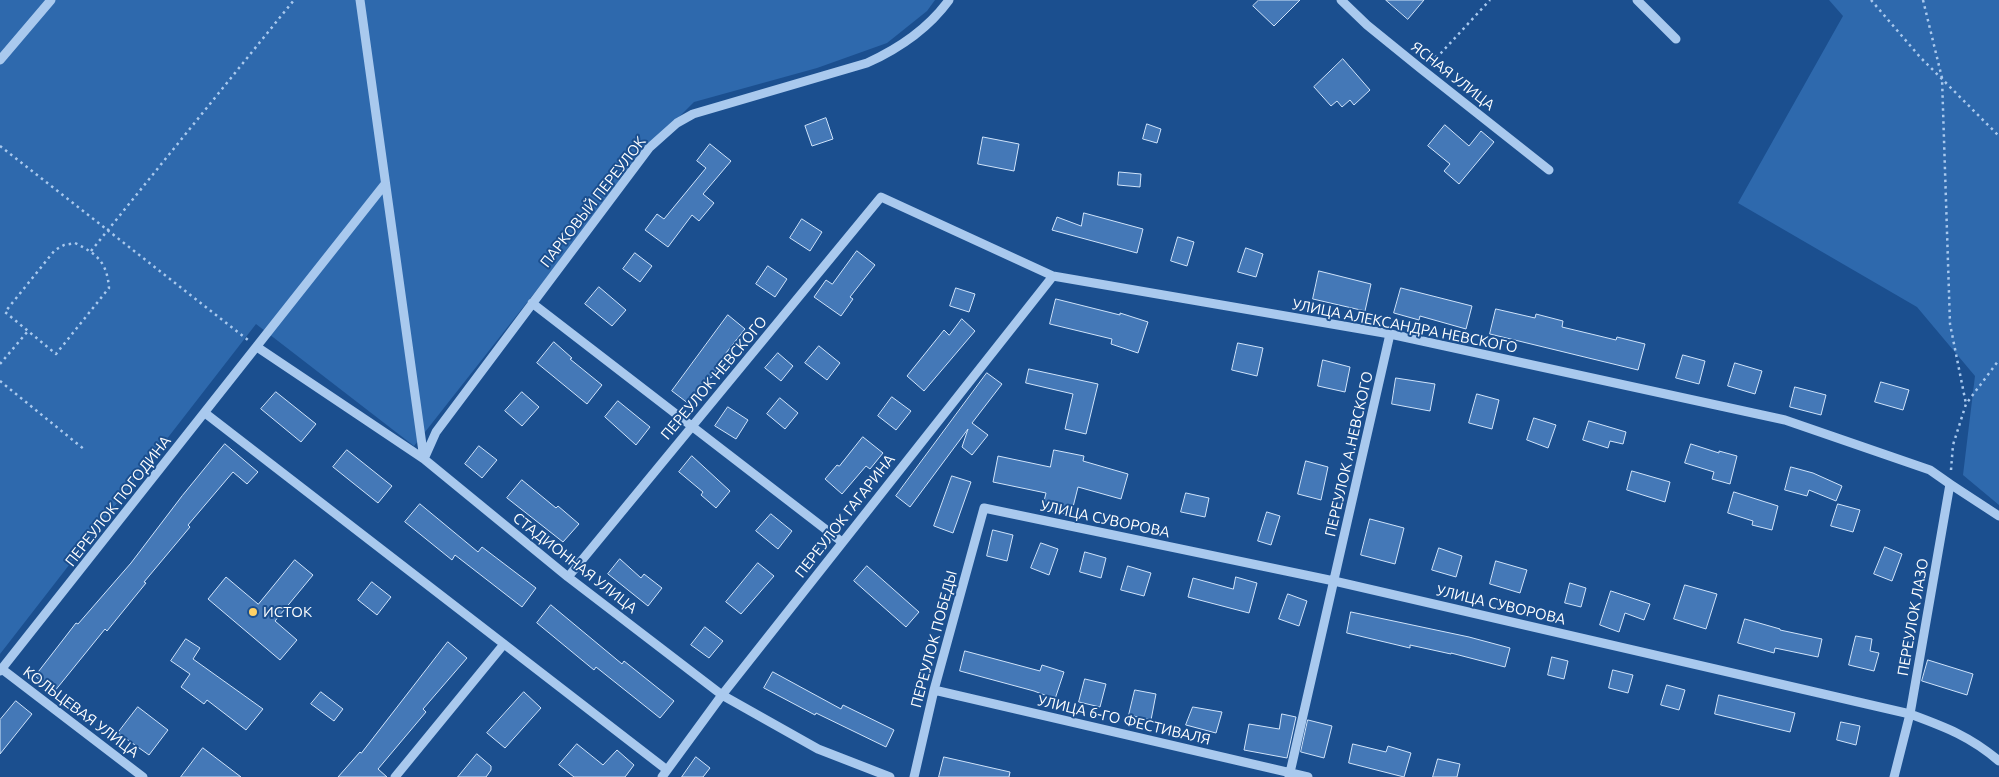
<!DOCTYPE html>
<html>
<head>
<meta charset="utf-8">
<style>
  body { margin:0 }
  canvas { display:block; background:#1b4f8f }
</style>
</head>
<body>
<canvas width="1999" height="777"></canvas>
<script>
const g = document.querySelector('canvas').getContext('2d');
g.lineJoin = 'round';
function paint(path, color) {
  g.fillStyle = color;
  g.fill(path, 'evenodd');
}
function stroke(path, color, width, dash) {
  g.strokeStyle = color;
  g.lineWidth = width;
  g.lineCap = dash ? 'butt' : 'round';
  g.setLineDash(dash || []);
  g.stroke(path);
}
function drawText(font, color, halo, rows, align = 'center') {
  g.font = font + ' Ubuntu,sans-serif';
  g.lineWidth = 4;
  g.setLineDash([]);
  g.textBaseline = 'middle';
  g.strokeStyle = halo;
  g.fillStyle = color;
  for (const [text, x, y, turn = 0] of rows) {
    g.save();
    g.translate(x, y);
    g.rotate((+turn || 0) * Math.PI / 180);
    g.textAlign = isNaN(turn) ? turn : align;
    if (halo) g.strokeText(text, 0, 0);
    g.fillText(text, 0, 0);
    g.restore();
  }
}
const green = new Path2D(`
  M0,0h935l-8,11 -40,32 -70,25 -123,34 -44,44 -236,300 -158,-122 -256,330z
  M1829,0h170v505l-36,-30 12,-99 -58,-69 -179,-104 105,-187z`);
const building = new Path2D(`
  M1259,0h41l-26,26 -21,-20z
  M1386,0h38l-16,19z
  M1343,59l27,31 -16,15 -4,-5 -8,7 -5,-6 -6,5 -17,-19z
  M826,118l7,21 -21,7 -7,-20z
  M1147,124l14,5 -4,14 -14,-4z
  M1445,125l24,21 12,-15 13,11 -35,42 -15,-13 6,-7 -22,-18z
  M983,137l36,7 -5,27 -36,-7z
  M710,144l21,17 -28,33 11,9 -15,18 -7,-6 -24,32 -23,-17 12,-16 7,5 42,-51 -9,-7z
  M1119,172l22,2 -1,13 -22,-2z
  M1084,213l59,16 -6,24 -85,-23 5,-13 24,9z
  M802,219l20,13 -12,19 -20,-13z
  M1178,237l16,5 -7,24 -16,-5z
  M1246,248l17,6 -7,23 -18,-5z
  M857,251l18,14 -25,32 3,2 -12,17 -27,-19 12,-17 6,4z
  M635,253l17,13 -12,16 -17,-13z
  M768,266l19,13 -12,18 -19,-13z
  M1319,271l52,13 -6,27 -52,-12z
  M599,287l27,23 -14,16 -27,-22z
  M956,288l19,6 -6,18 -19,-6z
  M1401,288l71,18 -6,23 -46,-13 -1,4 -25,-7z
  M1056,299l64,16v-2l28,9 -10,31 -27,-9 1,-5 -62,-15z
  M1496,309l39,9 1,-4 27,7 -1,6 54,13 1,-3 28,7 -7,26 -148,-36z
  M728,315l17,14 -23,29 2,2 -13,18 -2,-1 -20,27 -17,-13z
  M962,319l13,12 -51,60 -17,-15 37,-46 5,5z
  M554,342l18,16 -2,1 32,26 -15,19 -50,-41z
  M1238,343l25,5 -6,28 -25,-6z
  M819,346l21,17 -13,17 -22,-17z
  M778,353l15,13 -12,15 -16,-13z
  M1683,355l22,6 -6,23 -23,-6z
  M1323,360l27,7 -5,25 -27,-6z
  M1735,363l27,8 -7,23 -27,-8z
  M1029,369l69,15 -12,50 -21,-5 8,-35 -47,-11z
  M987,373l15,11 -30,39 16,12 -16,20 -10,-8 6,-18 -58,78 -14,-11z
  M1396,378l39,6 -5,27 -38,-7z
  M1881,382l28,8 -6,20 -28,-8z
  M1795,387l31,8 -5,20 -31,-8z
  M276,392l40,32 -15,18 -40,-33z
  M522,392l17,15 -17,19 -17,-15z
  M1477,394l22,6 -7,29 -23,-6z
  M892,397l19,14 -15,19 -18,-14z
  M780,398l18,15 -13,16 -18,-15z
  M618,401l32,26 -14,18 -31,-28z
  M728,407l20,13 -12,19 -21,-13z
  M1534,418l22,7 -8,23 -21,-8z
  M1589,421l37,11 -3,12 -13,-3 -2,7 -25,-8z
  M863,437l20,16 -13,16 -4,-3 -24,28 -17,-15 12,-14 2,1z
  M225,444l33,28 -11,12 -14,-12 -45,53 2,2 -46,55 2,1 -22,27 -17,21 -2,-2 -51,63 -19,-16 41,-53 2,1 53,-61 51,-67z
  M1691,444l28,9v-2l18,5 -7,28 -18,-5 2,-7 -29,-9z
  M479,446l18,14 -15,18 -17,-14z
  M347,450l45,36 -14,17 -45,-36z
  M1054,450l30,6 -1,5 45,13 -7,25 -43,-12 -7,28 -29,-6 4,-16 -53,-11 5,-26 52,11z
  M692,456l38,35 -14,17 -15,-13 2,-3 -24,-20z
  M1306,461l22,6 -7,33 -23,-6z
  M1791,467l22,6 29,13 -6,15 -27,-11 -2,6 -22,-6z
  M1632,471l38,11 -5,20 -38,-12z
  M952,476l19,6 -18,51 -19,-7z
  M522,480l34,28 2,-2 21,18 -16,18 -56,-44z
  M1734,492l44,14 -6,24 -20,-5 1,-4 -25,-8z
  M1186,493l23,5 -4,19 -24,-5z
  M420,504l58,48 4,-5 54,41 -14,19 -67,-52 -3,5 -47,-38z
  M1838,504l22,6 -7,22 -22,-6z
  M1267,512l13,4 -9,29 -13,-4z
  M771,514l21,17 -14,18 -22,-18z
  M1370,519l34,9 -9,36 -34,-9z
  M993,530l20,5 -6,26 -20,-5z
  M1041,543l17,6 -9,26 -18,-7z
  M1885,547l17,7 -10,27 -18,-7z
  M1439,548l23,8 -6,21 -24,-7z
  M1085,552l21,6 -5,20 -21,-6z
  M620,559l21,19 3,-4 18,14 -14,18 -40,-32z
  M295,560l18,15 -38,46 22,19 -17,20 -72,-61 18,-22 32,27z
  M1496,561l31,9 -7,23 -30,-9z
  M758,563l16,13 -33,38 -15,-12z
  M867,566l52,46 -13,15 -52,-46z
  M1128,566l23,7 -7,23 -23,-6z
  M1236,577l21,6 -8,30 -61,-16 5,-19 40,11z
  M372,582l19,15 -14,18 -19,-15z
  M1570,583l16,5 -5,19 -16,-4z
  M1685,585l32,9 -11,35 -32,-10z
  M1611,591l39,13 -6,16 -19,-7 -6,19 -19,-7z
  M1288,594l19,7 -8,25 -20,-7z
  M551,605l71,59 2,-3 50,40 -14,17 -64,-51 -2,3 -57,-47z
  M1351,612l118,25 41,11 -5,19 -54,-14v1l-41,-9v3l-63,-15z
  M1745,619l35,10v1l42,9 -4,18 -43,-9 -1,5 -36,-10z
  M705,627l18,14 -14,17 -18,-13z
  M1856,636l16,3 -2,12 9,2 -5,18 -25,-6z
  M186,639l14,9 -7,11 70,50 -17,21 -39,-30 -3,4 -23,-17 9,-13 -19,-13z
  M448,642l19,16 -44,51 3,3 -48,57 9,8h-49l22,-25 1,1z
  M965,651l75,20 2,-6 22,7 -9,27 -21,-8 -74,-20z
  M1552,657l16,4 -4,18 -16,-4z
  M1928,660l45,14 -6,21 -45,-14z
  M1613,670l20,5 -5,18 -19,-5z
  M773,672l68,37 2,-4 51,25 -8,17 -70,-34 -1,2 -51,-27z
  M1085,679l21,5 -6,23 -21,-5z
  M1667,685l18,5 -6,20 -18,-5z
  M1135,690l21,4 -5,26 -22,-5z
  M321,692l22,17 -9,12 -23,-17z
  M524,692l17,16 -36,40 -18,-15z
  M1719,695l76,18 -5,19 -75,-18z
  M16,701l16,13 -32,40v-34z
  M138,707l30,23 -19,25 -31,-22z
  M1193,707l29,5 -6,21 -30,-8z
  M1282,714l14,3 -9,41 -43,-8 5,-26 30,5z
  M1308,720l24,6 -8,32 -23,-6z
  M1841,722l19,4 -4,19 -19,-5z
  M577,744l26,21 14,-15 17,15 -9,12h-51l-15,-12z
  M1353,744l33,8 2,-6 23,7 -7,24 -55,-14z
  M203,748l38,29h-60z
  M477,754l14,12v4l-5,7h-28z
  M696,757l14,11 -7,9h-21z
  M944,757l66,15 -1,5h-70z
  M1438,759l22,5 -3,13h-24z`);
const path = new Path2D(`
  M1871,0l49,57 79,79
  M1923,0l19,78 8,246 16,80
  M1430,61l11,-8 49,-53
  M0,146l248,194
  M75,243c22,11 32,19 34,45l-53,66 -51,-42 50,-62 9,-5z
  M91,251l203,-251
  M0,364l28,-33
  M0,381l85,69
  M1951,470l2,-25 13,-41 33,-44`);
const minor = new Path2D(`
  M360,0l64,459
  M1341,0l26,25 53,43 129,102
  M1637,0l39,39
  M0,60l51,-60
  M532,303l310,239
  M257,347l167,112 144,118 154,118 96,54 72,28
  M205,413l462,357
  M424,459l12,-27 213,-284 28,-25 16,-9 174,-51c33,-15 61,-34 82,-63
  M1950,484l49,32
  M568,577l313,-380 172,79 337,58 395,86 145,50 20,14 -40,230 -16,63
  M2,669l141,108
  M0,671l385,-487
  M934,690l374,87
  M395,777l109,-133
  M662,777l60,-82 331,-419
  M914,777l20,-87 50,-182 350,73 576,133c35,13 60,22 89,47
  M1289,777l101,-443`);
const markers = [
  [253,612,5,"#ffd166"]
];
const streetNames = [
  ["ЯСНАЯ УЛИЦА",1453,76,38],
  ["ПАРКОВЫЙ ПЕРЕУЛОК",593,202,-52],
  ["УЛИЦА АЛЕКСАНДРА НЕВСКОГО",1405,326,11],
  ["ПЕРЕУЛОК НЕВСКОГО",714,378,-50],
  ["ПЕРЕУЛОК А.НЕВСКОГО",1349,454,-77],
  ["ПЕРЕУЛОК ПОГОДИНА",118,501,-52],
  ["ПЕРЕУЛОК ГАГАРИНА",845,516,-52],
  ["УЛИЦА СУВОРОВА",1105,519,12],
  ["СТАДИОННАЯ УЛИЦА",575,563,38],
  ["УЛИЦА СУВОРОВА",1501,605,13],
  ["ПЕРЕУЛОК ЛАЗО",1913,617,-80],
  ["ПЕРЕУЛОК ПОБЕДЫ",934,639,-75],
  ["КОЛЬЦЕВАЯ УЛИЦА",81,712,37],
  ["УЛИЦА 6-ГО ФЕСТИВАЛЯ",1124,720,13]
];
const poiNames = [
  ["ИСТОК",263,612]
];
paint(green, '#2e69ad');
paint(building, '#4478b7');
stroke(building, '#cfe3fa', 1);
stroke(path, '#a9c9ee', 2.5, [2.5, 4]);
stroke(minor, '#a9c9ee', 9);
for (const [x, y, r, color] of markers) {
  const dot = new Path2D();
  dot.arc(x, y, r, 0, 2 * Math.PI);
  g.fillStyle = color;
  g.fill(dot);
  stroke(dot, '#1b4f8f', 2);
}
drawText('15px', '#fff', '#1b4f8f', streetNames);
drawText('15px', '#fff', '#1b4f8f', poiNames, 'left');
</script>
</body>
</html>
